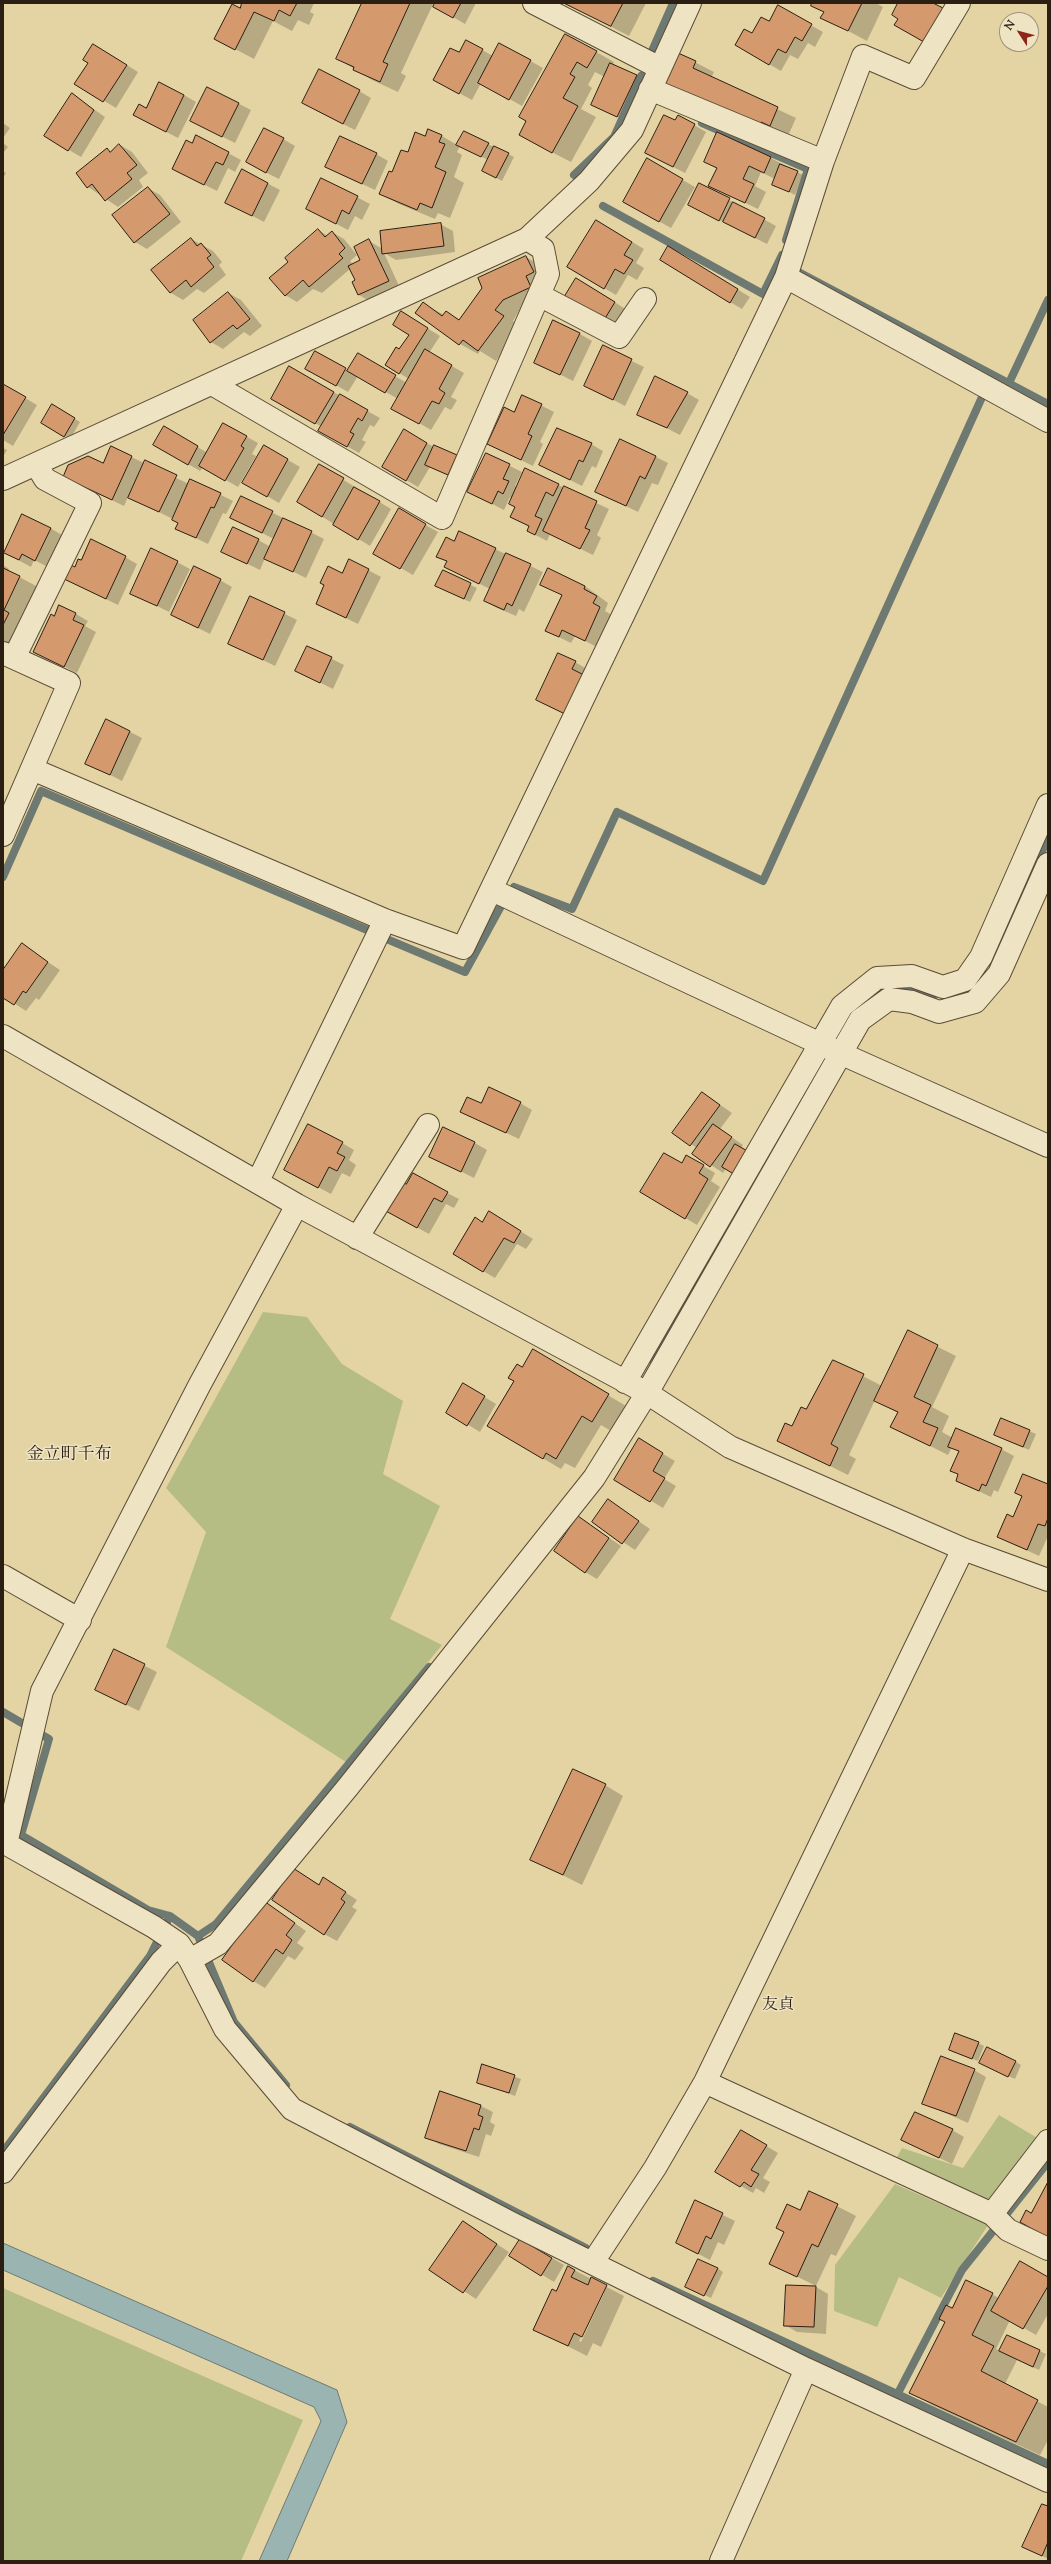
<!DOCTYPE html>
<html>
<head>
<meta charset="utf-8">
<style>
  body { margin:0 }
  #map { position:relative; width:1051px; height:2564px; overflow:hidden; background:#e5d4a3; font-family:"Sorts Mill Goudy",serif }
  canvas { display:block }
  .frame { position:absolute; inset:0; border:4px solid #2b1e13; pointer-events:none }
  .north { position:absolute; left:999px; top:12px; width:40px; height:40px; box-sizing:border-box; background:#eee3c3; border:1px solid #a0947d; border-radius:50%; rotate:306deg; font-size:11px; font-weight:700; line-height:16px; text-align:center; color:#2b1e13 }
  .north::after { content:''; display:block; margin:auto; width:14px; height:18px; background:#8f2418; clip-path:polygon(50% 0,100% 100%,50% 72%,0 100%) }
</style>
</head>
<body>
<div id="map">
<canvas width="1051" height="2564"></canvas>
<div class="frame"></div>
<div class="north">N</div>
</div>
<script>
const g = document.querySelector('canvas').getContext('2d');
g.lineJoin = 'round';
function paint(path, color) {
  g.fillStyle = color;
  g.fill(path, 'evenodd');
}
function stroke(path, color, width, dash) {
  g.strokeStyle = color;
  g.lineWidth = width;
  g.lineCap = dash ? 'butt' : 'round';
  g.setLineDash(dash || []);
  g.stroke(path);
}
function drawText(font, color, halo, rows, align = 'center') {
  g.font = font + ' "Sorts Mill Goudy","Noto Serif JP",serif';
  g.lineWidth = 3;
  g.setLineDash([]);
  g.textBaseline = 'middle';
  g.strokeStyle = halo;
  g.fillStyle = color;
  for (const [text, x, y, turn = 0] of rows) {
    g.save();
    g.translate(x, y);
    g.rotate((+turn || 0) * Math.PI / 180);
    g.textAlign = isNaN(turn) ? turn : align;
    if (halo) g.strokeText(text, 0, 0);
    g.fillText(text, 0, 0);
    g.restore();
  }
}
const green = new Path2D(`
  M263,1312l44,5 35,47 61,37 -20,73 57,32 -50,113 52,26 -96,117 -180,-115 40,-115 -40,-44z
  M999,2115l40,24 -51,64 -92,-44 6,-11 61,20z
  M895,2184l93,41 -47,73 -42,-21 -22,50 -43,-16 1,-46z
  M3,2288l300,132 -62,141h-238z`);
const water = new Path2D(`
  M3,2243l334,147 10,32 -60,139h-28l62,-140 -7,-14 -311,-137z`);
const shadow = new Path2D(`
  M243,3h71l-4,9 4,2 -5,11 -11,-5 -6,11 -19,-10 -19,38 -38,-20z
  M363,3l70,1 -32,69 5,3 -8,16 -26,-12 -34,-21z
  M436,3h40l-11,21 -31,-18z
  M565,3h81l-17,33z
  M813,3h63l7,4 -16,34 -45,-24 2,-5 -12,-7z
  M778,7l45,25 -8,15 -7,-4 -10,16 -8,-4 -9,16 -45,-26 34,-22z
  M566,35l48,27 -1,3 35,18 -18,40 -38,-18 13,-28 -10,-5 -7,13 4,3 -11,21 15,8 -25,45 -33,-17 -11,-24z
  M466,41l27,15 7,-12 43,24 -21,38 -41,-23 -9,17 -26,-14z
  M106,52l32,20 -22,36 -40,-24 13,-21z
  M679,54l35,18 -3,6 85,40 -8,18 -105,-39z
  M208,88l43,22 -16,33 -32,-16z
  M359,91l12,7 -16,32 -40,-20z
  M72,94l33,23 -24,40 -12,-7z
  M184,95l12,7 -18,36 -44,-23z
  M675,122l19,3 12,7 -21,41 -27,-14z
  M3,123l7,5 -7,10z
  M196,136l45,24 -6,12 -7,-4 -11,23 -32,-16z
  M442,136l15,9 31,-1 26,13 -12,24 -13,-7 -1,-14 -28,-14 -3,6 5,3 -8,22 10,6 -14,35 -12,-5 -3,6 -36,-15 -19,-10 28,-40 18,-16z
  M283,139l12,7 -16,33 -20,-10z
  M3,143l5,4 -5,6z
  M120,145l12,7 16,21 -9,7 4,7 -25,20 -30,-20 19,-38 4,3z
  M376,154l12,7 -13,29 -49,-23z
  M771,158l32,17 -8,20 -17,-9 -3,-7 -14,-7 -6,14 11,6 -8,17 -48,-23 7,-18 -12,-6z
  M647,160l48,27 -24,41 -47,-26z
  M242,170l38,20 -16,32 -25,-13z
  M3,171l3,2 -3,5z
  M322,179l48,25 -8,16 -7,-4 -7,14 -29,-15z
  M700,184l76,42 -9,18 -66,-33z
  M148,188l12,7 21,27 -34,27 -12,-7z
  M440,224l13,7 2,21 -59,8 -12,-7 16,35 -29,14 -12,-7 -3,-14 -6,-12 -28,24 -9,-4 -16,13 -12,-7 4,-33 29,-32 10,6 4,-4 12,7 13,16 -7,6 3,3 8,-4 8,-19 12,7 2,4z
  M609,228l35,21 -8,14 8,5 -7,12 -9,-5 -12,20 -12,-7z
  M191,239l22,12 9,11 -3,3 7,10 -22,18 -7,-4 -14,11 -12,-7 -19,-23z
  M681,255l69,42 -8,12 -12,-7z
  M526,257l18,10 -31,54 8,6 -25,34 -16,-10 -2,3 -18,-10 -44,-32 7,-9 21,12 2,-3 14,8z
  M589,286l38,24 -10,16 -12,-7z
  M228,293l13,7 21,26 -12,10 -6,-4 -21,17 -12,-7z
  M414,320l26,16 -11,17 35,20 -13,24 6,3 -6,10 -6,-3 -14,23 -38,-22 5,-9 -40,-23 -10,16 -42,-24 9,-16 34,19 9,-16 49,28 2,-4 -10,-6 1,-22 10,-16z
  M580,334l12,7 -19,40 -38,-19z
  M603,347l41,20 -19,39 -40,-21z
  M290,368l90,50 -6,9 -4,-2 -8,15 4,2 -7,11 -39,-22 2,-4 -50,-29z
  M3,385l34,20 -24,41 -10,-6z
  M687,393l12,7 -19,35 -41,-21z
  M523,396l31,16 -14,30 3,2 -10,22 -45,-22 27,-31z
  M52,405l28,17 -10,17 -28,-16z
  M224,424l34,19 -6,11 4,2 -18,31 -35,-20 -3,4 -46,-27 10,-16 44,25z
  M404,431l30,16 28,13 -8,18 -24,-11 -12,20 -34,-20z
  M591,444l12,7 -7,17 -4,-2 -10,20 -42,-21z
  M264,446l36,21 -21,36 -36,-21z
  M3,448l4,2 -4,7z
  M112,448l77,36 2,-4 42,21 -7,13 -3,-1 -15,31 -31,-15 2,-6 -6,-4 -45,-22 -4,9 -48,-23 28,-18z
  M486,454l36,18 -7,14 2,1 41,-2 51,24 -12,26 4,3 -8,17 -43,-21 -3,7 -19,-10 2,-4 -18,-10 4,-10 -6,-10 -6,13 -35,-18z
  M656,457l12,6 -10,22 -6,-2 -14,29 -41,-20z
  M319,465l72,44 -21,37 -72,-44z
  M242,497l82,42 -18,39 -41,-20 -5,12 -37,-18 35,-12 13,7 3,-8 -42,-21z
  M399,510l39,22 -25,43 -39,-22z
  M50,528l12,7 -14,32 -14,-7 -3,7 -26,-14z
  M455,543l40,6 48,23 -19,40 -5,-3 -3,7 -19,-8 -12,-7 5,-12 -45,-22 2,-5 -9,-5z
  M125,557l12,7 -19,41 -55,-27 12,-9z
  M177,562l13,7 -21,43 -38,-19z
  M3,565l6,4 -1,2 30,16 -29,61 -6,-3z
  M548,569l37,17 23,17 -3,8 7,4 -15,32 -22,-11 -4,7 -25,-12 17,-35 -22,-12z
  M368,570l13,7 -23,47 -41,-20 8,-19 18,-11z
  M443,572l34,16 -7,14 -28,-13z
  M220,580l12,7 -22,47 -38,-19z
  M251,597l46,23 -22,46 -46,-23z
  M76,614l12,7 -3,5 11,6 -19,41 -42,-21z
  M308,647l36,18 -11,24 -36,-18z
  M575,662l12,7 -10,51 -40,-20z
  M107,720l35,18 -20,43 -35,-18z
  M22,945l38,25 -21,30 -3,-2 -10,13 -23,-15v-24z
  M703,1093l29,20 -12,16 23,16 -20,28 -30,-20 4,-5 -23,-15z
  M520,1103l12,7 -13,29 -58,-28z
  M342,1143l12,7 -5,10 7,5 -6,12 -8,-4 -11,21 -34,-18z
  M475,1143l12,7 -13,28 -44,-22z
  M687,1156l28,17 -4,8 9,6 -23,38 -55,-33 40,-28z
  M407,1186l40,7 12,6 -5,9 -8,-4 -17,30 -44,-24z
  M501,1219l32,20 -7,10 -9,-5 -22,34 -12,-7 -1,-49z
  M908,1332l48,24 -24,51 17,9 -7,16 11,6 48,11 13,7 -16,36 -4,-2 -3,7 -34,-16 2,-6 -7,-4 7,-19 -7,-5 -4,8 -56,-28 6,-14 -23,-13 -26,55 7,4 -8,16 -70,-35 28,-29 28,-50 48,25z
  M551,1361l75,45 -15,25 -10,-6 -26,43 -10,-5 -4,6 -73,-43 35,-58z
  M463,1384l33,20 -16,28 -33,-20z
  M1002,1419l34,15 -7,16 -33,-15z
  M639,1440l36,21 -11,18 12,7 -13,22 -48,-29z
  M1048,1485v51l-9,20 -41,-19z
  M609,1501l41,28 -15,21 -42,-28z
  M579,1517l42,29 -24,33 -12,-7z
  M115,1651l42,21 -18,39 -43,-21z
  M605,1785l18,11 -41,89 -51,-26z
  M294,1869l26,16 16,1 21,14 -5,7 5,3 -20,31 -13,-7z
  M276,1910l30,21 -9,12 7,5 -9,12 -7,-4 -23,32 -12,-7z
  M978,2043l6,3 -6,15 -28,-11z
  M1016,2062l5,3 -6,14 -29,-13z
  M483,2065l38,14 -6,17 -37,-14z
  M974,2070l12,7 -18,46 -45,-20z
  M441,2093l40,13 12,6 -3,10 5,3 -4,11 -5,-2 -7,23 -40,-13 -12,-7z
  M952,2130l12,7 -12,27 -50,-24z
  M753,2138l25,15 -15,25 7,4 -6,11 -8,-5 -3,5 -37,-21z
  M810,2192l46,24 -20,40 -5,-2 -15,32 -46,-23z
  M696,2202l39,19 -11,24 -6,-3 -8,18 -33,-17z
  M463,2222l46,30 -33,47 -46,-30z
  M521,2240l43,25 -10,17 -43,-26z
  M717,2268l6,4 -12,26 -19,-9z
  M574,2270l50,26 -23,51 -8,-4 -6,13 -53,-27 23,-37zM602,2293h2l-23,49 -2,-1z
  M1048,2278v36l-12,21 -26,-15 -14,29 4,2 8,-15 38,18 -7,16 -22,-10 -12,24 43,23v33l-8,15 -106,-49 -24,-14 57,-111 32,17z
  M787,2286l29,1 12,7 -2,40 -29,-2 -12,-7z
  M1048,2508v51l-25,-13z`);
const stream = new Path2D(`
  M651,53l22,-50
  M702,123l106,46 -22,71
  M574,175l40,-38 27,-61
  M603,206l160,88 19,-39
  M789,267l259,137
  M1009,383l39,-83
  M1035,867l13,-29
  M3,877l38,-86 326,139
  M514,887l58,22 45,-97 146,69 220,-486
  M389,940l76,32 35,-64
  M841,1028l5,-8 28,-27 34,-6 25,12
  M652,1360l131,-230
  M3,1712l46,27 -28,96 127,75 22,6
  M198,1936l36,86 52,63
  M350,2127l236,121
  M3,2152l147,-196 20,-40 28,20 18,-12 213,-257
  M653,2281l395,183
  M897,2395l65,-125 86,-108`);
const building = new Path2D(`
  M242,3h55l-7,13 -11,-6 -5,11 -20,-9 -19,38 -21,-11 18,-35 8,4z
  M362,3h48l-27,59 5,2 -8,18 -27,-12 1,-3 -18,-8z
  M435,3h26l-8,15 -20,-11z
  M564,3h59l-12,23z
  M812,3h50l-14,28 -28,-13 4,-6 -13,-6z
  M898,3h35l10,5 -19,34 -30,-17 4,-6 -6,-4z
  M778,5l34,19 -10,17 -7,-4 -9,16 -8,-4 -9,16 -34,-20 9,-16 8,4 9,-16 8,4z
  M565,34l32,17 -10,17 -10,-6 -7,12 5,3 -12,21 15,8 -26,47 -33,-18 7,-14 -7,-4z
  M466,40l17,9 -24,45 -26,-14 17,-32 9,4z
  M499,43l32,17 -22,40 -31,-17z
  M93,44l34,21 -24,37 -29,-18 14,-21 -5,-3z
  M678,53l18,8 -3,7 85,39 -8,19 -9,-4 -3,7 -94,-43z
  M610,63l27,12 -20,42 -26,-12z
  M319,69l41,21 -17,34 -41,-21z
  M159,82l25,13 -18,37 -33,-17 6,-11 7,4z
  M207,87l32,16 -17,34 -32,-16z
  M72,93l22,17 -26,41 -24,-15z
  M664,115l11,5 3,-5 17,9 -22,43 -28,-14z
  M264,128l20,10 -18,35 -20,-11z
  M428,129l14,6 -3,7 6,2 -10,23 11,5 -14,36 -12,-5 -3,7 -38,-16 10,-23 3,1 9,-22 7,2 7,-20 10,4z
  M464,131l25,12 -8,14 -25,-12z
  M717,132l54,25 -7,16 -15,-7 -6,13 11,5 -9,19 -37,-17 9,-18 -13,-6z
  M196,135l33,17 -6,13 -7,-3 -12,23 -32,-16 14,-29 6,3z
  M340,136l37,17 -15,31 -37,-17z
  M119,144l18,21 -10,8 5,6 -27,22 -13,-17 -5,4 -11,-15 31,-25 3,4z
  M494,146l15,7 -13,25 -14,-7z
  M647,158l36,21 -24,43 -36,-20z
  M780,164l18,7 -9,21 -17,-7z
  M242,169l26,14 -16,33 -27,-13z
  M321,178l37,18 -9,18 -7,-4 -6,14 -30,-15z
  M699,183l31,15 -11,23 -31,-16z
  M148,187l22,27 -36,29 -22,-28z
  M733,202l32,16 -10,20 -32,-16z
  M596,220l36,22 -8,13 9,5 -9,14 -9,-5 -11,20 -37,-22z
  M441,223l3,23 -62,8 -2,-23z
  M318,229l7,8 7,-6 13,17 -6,6 4,4 -34,29 -6,-7 -18,16 -16,-18 19,-16 -3,-4z
  M191,238l6,8 4,-3 10,12 -4,3 7,9 -23,20 -5,-7 -16,13 -19,-23z
  M369,239l20,42 -31,14 -6,-13 3,-2 -7,-14 12,-6 -6,-13z
  M668,246l70,43 -8,14 -70,-43z
  M526,256l8,16 -8,4 5,11 -28,13 -8,10 9,6 -26,35 -15,-11 -4,5 -44,-32 8,-11 19,14 4,-5 13,9 23,-32 -4,-10z
  M576,278l39,24 -11,18 -39,-24z
  M228,292l22,27 -13,10 -4,-4 -23,18 -17,-23z
  M401,311l27,17 -29,46 -14,-9 11,-18 3,2 10,-14 -16,-10z
  M553,320l27,13 -20,42 -26,-12z
  M603,345l29,14 -19,41 -29,-14z
  M425,349l27,16 -13,24 6,4 -6,11 -7,-3 -13,23 -28,-15z
  M315,351l31,17 -10,18 -31,-17z
  M358,353l38,22 -11,18 -38,-22z
  M289,366l45,26 -19,32 -44,-25z
  M655,376l33,16 -21,36 -30,-13z
  M3,384l23,13 -23,38z
  M340,394l28,16 -6,11 -4,-3 -8,14 4,2 -7,13 -29,-16z
  M522,395l20,9 -14,30 4,2 -11,24 -34,-16 17,-37 10,5z
  M52,404l23,14 -11,19 -23,-14z
  M223,423l24,13 -6,10 3,2 -19,33 -26,-15z
  M164,426l34,20 -10,19 -35,-20z
  M557,428l35,15 -9,19 -4,-2 -9,20 -31,-15z
  M404,429l23,14 -21,38 -24,-14z
  M620,439l36,17 -11,23 -5,-3 -14,30 -31,-14z
  M264,445l24,14 -21,38 -25,-14z
  M434,445l23,10 -9,20 -23,-10z
  M111,446l21,10 -20,44 -49,-23 5,-12 20,-9 15,7z
  M486,453l24,11 -7,15 6,2 -6,13 -5,-3 -6,13 -25,-12z
  M145,460l32,15 -18,37 -31,-14z
  M319,464l25,14 -22,39 -25,-15z
  M525,468l34,16 -6,12 -7,-4 -11,24 7,3 -7,16 -8,-4 2,-5 -19,-9 5,-10 -6,-3z
  M190,479l31,14 -7,15 -3,-1 -15,31 -21,-9 3,-6 -6,-3z
  M564,486l33,15 -12,27 5,2 -10,19 -37,-18z
  M354,487l26,14 -22,39 -25,-15z
  M241,496l32,15 -11,22 -32,-15z
  M399,508l27,16 -26,45 -27,-15z
  M22,514l29,14 -16,33 -13,-7 -3,6 -15,-7z
  M283,518l29,13 -19,41 -29,-13z
  M233,527l26,12 -12,25 -26,-12z
  M459,531l37,17 -17,36 -35,-17 3,-6 -11,-4 10,-20 8,4z
  M91,539l35,17 -20,43 -44,-21 7,-14 6,3 3,-8 3,1z
  M151,548l27,13 -21,45 -27,-12z
  M506,553l25,11 -19,42 -5,-3 -3,7 -20,-9z
  M349,559l20,10 -23,49 -30,-14 8,-19 -4,-2 8,-17 14,7z
  M194,566l27,13 -23,49 -27,-13z
  M3,568l17,8 -16,34 5,3 -6,12z
  M548,568l37,18 -1,3 13,7 -4,7 7,4 -15,34 -23,-11 -3,7 -14,-6 17,-36 -22,-10z
  M443,570l28,13 -7,16 -29,-13z
  M250,596l35,16 -22,48 -35,-16z
  M59,605l17,8 -3,7 11,5 -20,42 -31,-15 18,-38 3,2z
  M307,646l25,11 -12,26 -25,-12z
  M558,653l18,8 -4,8 12,6 -19,39 -29,-14z
  M106,719l24,12 -20,44 -25,-11z
  M22,943l26,19 -22,31 -3,-2 -9,14 -11,-7v-28z
  M489,1087l32,15 -15,31 -46,-21 7,-15 14,6z
  M702,1092l18,13 -30,41 -18,-13z
  M308,1124l35,18 -6,11 8,4 -8,14 -8,-4 -11,21 -34,-18z
  M713,1124l19,13 -22,30 -18,-13z
  M443,1127l32,15 -14,30 -32,-15z
  M735,1144l16,9 -14,23 -15,-9z
  M664,1153l18,10 4,-8 18,10 -5,8 9,6 -23,40 -45,-27z
  M413,1173l35,19 -6,10 -8,-4 -17,30 -33,-18 16,-29 6,3z
  M489,1211l32,20 -7,12 -10,-5 -21,34 -30,-18 22,-37 7,5z
  M908,1330l30,15 -24,52 17,8 -8,17 15,6 -8,18 -40,-19 8,-15 -24,-11z
  M533,1349l76,45 -17,28 -10,-6 -26,43 -10,-6 -3,6 -56,-33 27,-45 -6,-3 9,-14 5,3z
  M833,1360l31,14 -33,70 7,4 -8,18 -53,-25 8,-18 7,3 9,-19 5,2z
  M463,1383l22,13 -18,30 -21,-13z
  M1001,1418l29,12 -7,17 -29,-12z
  M956,1428l46,20 -16,38 -4,-2 -3,7 -23,-10 2,-7 -8,-3 9,-20 -11,-4z
  M639,1438l24,15 -10,18 12,7 -15,24 -36,-22z
  M1023,1474l25,10v34l-3,8 -7,-2 -11,26 -30,-13 10,-23 6,3 9,-21 -7,-3z
  M608,1499l31,22 -17,23 -30,-22z
  M578,1516l31,22 -24,35 -31,-22z
  M114,1649l31,15 -19,41 -31,-15z
  M573,1769l33,15 -43,91 -33,-15z
  M293,1868l26,17 4,-8 23,15 -5,7 4,3 -21,33 -52,-35z
  M264,1901l31,22 -9,12 6,5 -9,14 -7,-5 -23,33 -31,-22z
  M955,2033l24,9 -7,17 -23,-9z
  M987,2047l29,14 -8,16 -29,-14z
  M941,2056l34,13 -19,47 -34,-12z
  M482,2064l33,11 -6,18 -32,-10z
  M440,2091l41,14 -3,10 5,2 -4,13 -5,-2 -8,23 -41,-13z
  M915,2112l38,17 -14,29 -38,-18z
  M741,2130l26,15 -16,25 8,4 -8,13 -7,-5 -4,5 -25,-15z
  M1048,2182v56l-28,-16 6,-12 5,3z
  M809,2191l29,13 -20,43 -6,-3 -15,33 -28,-13 15,-32 -8,-4 11,-24 13,6z
  M695,2200l28,13 -12,26 -5,-3 -8,18 -22,-11z
  M463,2221l34,23 -34,49 -34,-23z
  M520,2239l32,19 -11,18 -32,-20z
  M698,2259l20,9 -14,28 -19,-9z
  M1020,2261l28,16v9l-25,43 -32,-18z
  M568,2266l7,4 -4,7 17,8 3,-8 16,8 -25,52 -8,-4 -6,13 -35,-16 19,-41 4,2z
  M966,2280l27,13 -21,42 22,11 -13,25 57,29 -22,42 -107,-49 36,-71 -6,-3 7,-14 6,3z
  M786,2285l30,1 -2,41 -30,-1z
  M1007,2335l33,15 -7,17 -34,-16z
  M1042,2504l6,2v36l-6,14 -20,-9z`);
const minor = new Path2D(`
  M534,3l126,65
  M650,89l173,72
  M786,277l262,144
  M539,295l80,42 26,-38
  M212,384l230,134 106,-244 -5,-25 -16,-10
  M3,479l524,-240 62,-58 43,-51 58,-127
  M3,653l66,30 -66,152
  M14,658l76,-155 -45,-24 -9,-15
  M32,769l353,151 78,28 323,-671 37,-116 40,-105 51,22 45,-75
  M492,890l350,164 206,92
  M3,1036l294,169 350,188 83,54 233,102 85,31
  M258,1181l127,-261
  M357,1238l71,-113
  M625,1382l217,-376 35,-28 35,-2 31,11 22,-7 16,-23 67,-152
  M3,1576l77,44
  M3,1842l151,85 25,17 11,16 35,69 67,80 221,115 293,145 242,112
  M6,1844l36,-153 157,-305 98,-181
  M190,1960l28,-16 130,-157 246,-309 53,-85 213,-373 29,-21 23,3 27,10 36,-10 24,-28 49,-110
  M705,2082l287,132 56,-73
  M3,2172l158,-210 18,-18
  M992,2214l16,16 40,19
  M593,2262l62,-94 50,-86 258,-533
  M721,2561l85,-192`);
const neighbourhoodNames = [
  ["友貞",778,2006]
];
const quarterNames = [
  ["金立町千布",69,1456]
];
paint(green, '#b5bd85');
paint(water, '#9ab5b1');
stroke(water, '#6e7972', 1);
paint(shadow, '#0003');
stroke(stream, '#6e7972', 8);
paint(building, '#d49a6e');
stroke(building, '#2b1e13', 1);
stroke(minor, '#5a4c37', 24);
stroke(minor, '#eee3c3', 22);
drawText('16px', '#2b1e13', '#eee3c3', neighbourhoodNames);
drawText('17px', '#2b1e13', '#eee3c3', quarterNames);
</script>
</body>
</html>
